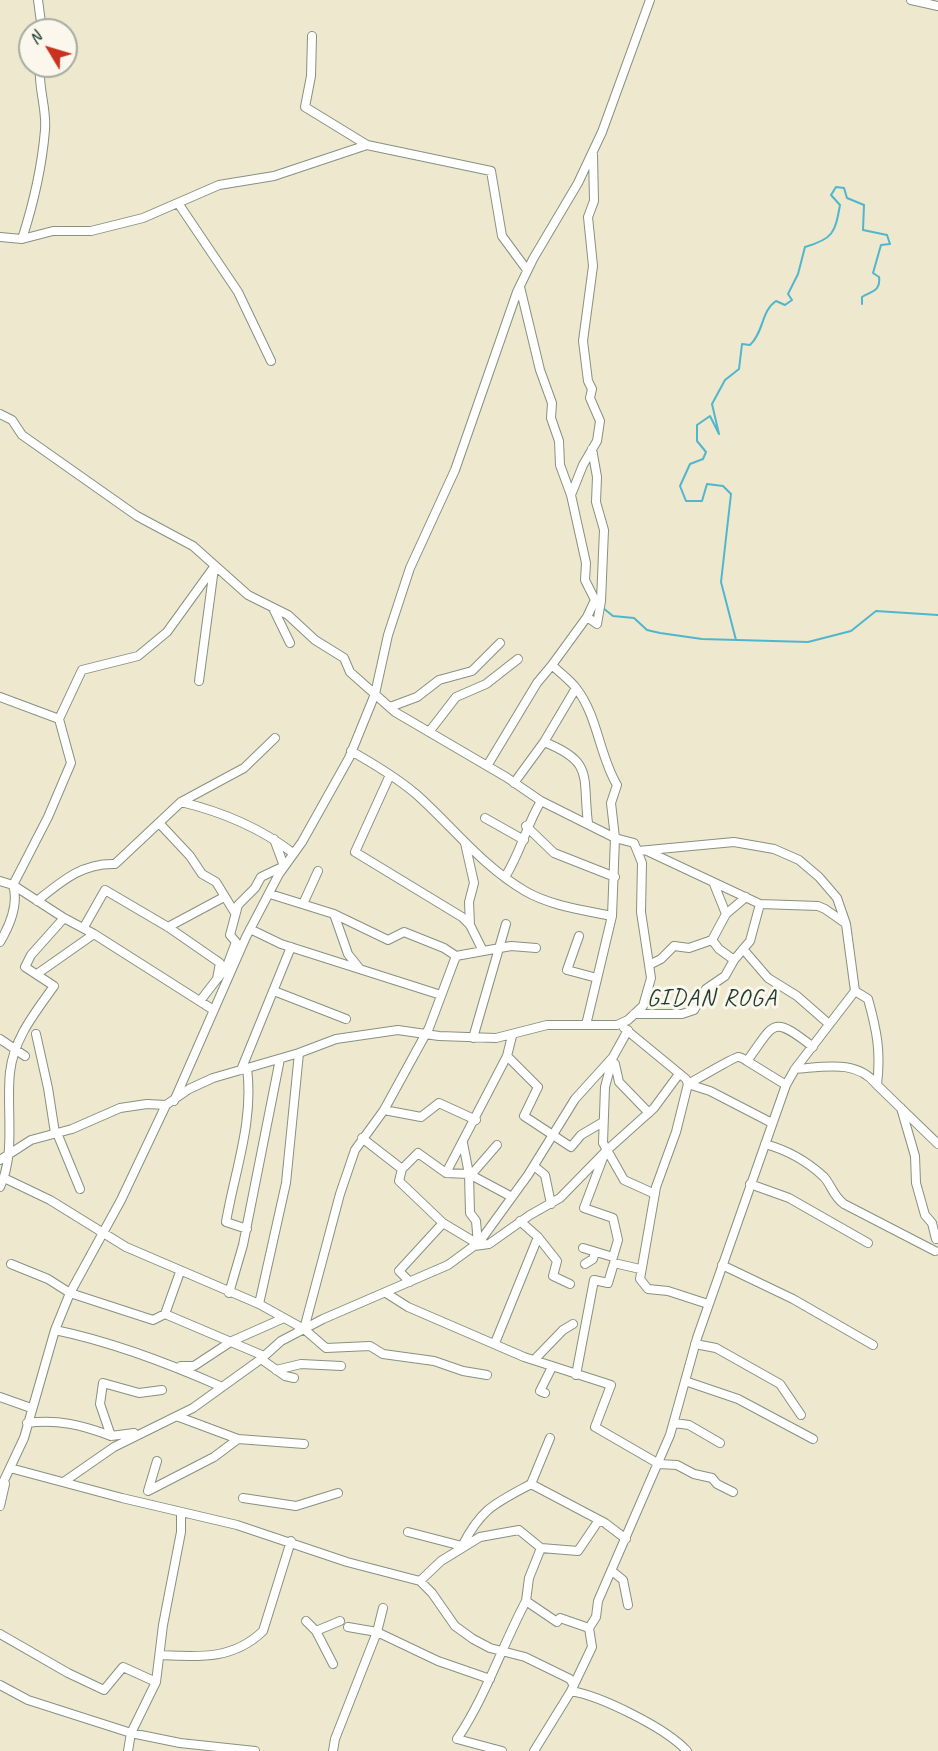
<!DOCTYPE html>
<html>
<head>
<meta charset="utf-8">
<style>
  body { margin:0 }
  #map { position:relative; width:938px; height:1751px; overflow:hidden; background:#eee8ce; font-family:Caveat,sans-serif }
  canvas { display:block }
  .north { position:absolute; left:18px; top:18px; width:60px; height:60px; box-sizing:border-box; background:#fbf7ec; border:2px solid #a3ada2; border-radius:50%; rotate:308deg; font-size:16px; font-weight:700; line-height:24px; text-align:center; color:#1f3d34 }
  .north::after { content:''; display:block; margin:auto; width:21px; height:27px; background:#c8321e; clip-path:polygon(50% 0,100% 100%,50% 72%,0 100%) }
</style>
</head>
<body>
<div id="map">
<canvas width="938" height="1751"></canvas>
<div class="north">N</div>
</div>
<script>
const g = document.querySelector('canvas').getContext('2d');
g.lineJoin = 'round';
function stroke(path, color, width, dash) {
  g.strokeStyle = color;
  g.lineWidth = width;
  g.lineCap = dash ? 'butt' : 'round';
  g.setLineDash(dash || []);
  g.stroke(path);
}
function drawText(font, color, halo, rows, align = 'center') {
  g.font = font + ' Caveat,sans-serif';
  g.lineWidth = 6;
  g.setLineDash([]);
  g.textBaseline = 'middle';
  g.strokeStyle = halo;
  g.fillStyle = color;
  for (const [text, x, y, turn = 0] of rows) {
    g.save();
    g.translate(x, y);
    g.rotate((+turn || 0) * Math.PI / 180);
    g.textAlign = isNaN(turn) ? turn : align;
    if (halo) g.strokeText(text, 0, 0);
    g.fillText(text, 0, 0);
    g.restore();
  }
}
const stream = new Path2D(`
  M603,608l10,8 21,2 13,12 13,3 42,6 106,3 43,-11 25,-20 62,4
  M736,640l-15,-58 10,-88 -8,-8 -16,-2 -5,17h-16l-6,-15 10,-22 13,-5 3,-7 -9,-11v-16l13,-9 9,18 -7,-30 13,-24 14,-11 3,-25 8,1c14,-13 11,-34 26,-44l9,4 7,-5 -4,-6 10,-20 7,-27c28,-8 30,-14 35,-42l-9,-10 5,-8 8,1 3,10 17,7 -1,25 24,5 3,9 -9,1 -8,28 6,4c2,14 -7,14 -17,20v7`);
const minor = new Path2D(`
  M38,0l4,30
  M911,0l27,6
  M312,36l-1,40 -6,31 62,38
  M178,203l60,89 33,69
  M0,237l22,2c11,-34 20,-73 23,-109 2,-21 -7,-42 -5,-64
  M22,239l31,-8h38l52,-13 76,-33 55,-9 93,-31 124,26 11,65 25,34
  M520,287l20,83 12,33 -1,15 8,23 1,24 11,30 15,68 -1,17 10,20 -8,17 10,7 4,-23 3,-71 -8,-28 1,-25 -5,-28
  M0,414l12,6 10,15 115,81 56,30 55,49 40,20 27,25 29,18 6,14 45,40 111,65 35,24 74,37 19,5 8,20 -1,49 10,66 -8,28 -15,14 -11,5h-70l-51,13 -57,-2 -41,-6 -62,9 -37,14 -86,25 -24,11 -23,16 -45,95 -51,93 -15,37 -31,108 -24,51
  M571,495l12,-30 14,-24 3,-20 -10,-23 2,-9 -4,-8 -5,-40 10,-75 -5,-49 6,-16 -1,-46
  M273,608l17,35
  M199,681l15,-113
  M0,697l59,22
  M390,707l27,-10 22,-17 33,-9 28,-28
  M429,732l27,-35 30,-13 32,-25
  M544,742l32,-54
  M351,751c23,13 46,27 65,43 37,33 66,72 109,97 26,15 58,19 87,25
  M487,766l50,-83 15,-18
  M390,775l-35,77 107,65 8,8 12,24
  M514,783l30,-41c51,20 38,35 44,81
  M181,802c42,10 78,25 112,51
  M485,818l39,22
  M160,824l30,32 12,18 14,8 19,31
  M526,826l28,27 61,24
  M465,843l9,40 -5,19 1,23
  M647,851l113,53 58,2 7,3 20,14
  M505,877c16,-25 21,-51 36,-76
  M0,881l13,4c6,19 -3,40 -13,57
  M714,884l12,30
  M270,894l64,20 54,26 16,-8 40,16 12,8 55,-10 25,2
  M37,901c25,-20 45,-38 78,-37l66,-62 63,-34 31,-30
  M303,904l15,-33
  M334,914l14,40 12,15
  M64,918l-51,-33 35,-68 23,-54 -12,-44 23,-49 56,-14 29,-24 47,-65
  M84,927l21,-37 63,37 52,36 -3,16 -17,22
  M168,927l56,-30
  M250,929l31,15 160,51
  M579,936l-12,34 30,8
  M712,940l7,9 15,11
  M743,949l25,29 29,18 32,28
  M651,964l10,-5 13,-13 15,2 23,-8 14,-26 20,-17
  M37,974l57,-40
  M218,978l9,-12 9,-24 -6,-7 8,-30 17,-17 6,-11 23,-11 -10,-27
  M274,991l72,28
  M855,991l13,8c9,32 13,53 9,86l61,59
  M634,1014h48l12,-4 12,-21 19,-13 9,-16 16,-19 10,-37
  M586,1025l26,-109 3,-78 -4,-35 6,-18c-18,-30 -19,-69 -41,-97 -6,-8 -16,-15 -24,-23l35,-48
  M624,1028l62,51 2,5 22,7 62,32
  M36,1034l12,54 7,45
  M473,1038l33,-114
  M0,1039l25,17
  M507,1056l31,31 -14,29 47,31 10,-12 22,-13
  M613,1057l-8,30 -2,56 21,37 31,14
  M747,1061l39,24
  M615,1064l4,18 30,31
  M795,1069c29,-2 62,-10 82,16
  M241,1070l50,-123
  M174,1101l72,-164 33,-63 23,-32 47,-84 26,-64 13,-59 22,-67 45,-98 62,-178 16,-33 45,-76 24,-51 48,-132
  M901,1108l14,48 1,27 9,32 7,8 4,16
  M384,1110l37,7 18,-14 37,17
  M57,1133l23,56
  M362,1138l40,31 16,-16 28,20 23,1 43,23
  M463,1143l6,31 1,39 6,8 2,23
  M765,1144c22,6 42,17 59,33 8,9 9,19 20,27l91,47
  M0,1160l31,-20 41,-11 48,-21 27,-4 19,1
  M534,1166l11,9 6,29
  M402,1169l-3,12 44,42 35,21
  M446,1173l61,-117 5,-20
  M471,1175l26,-30
  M4,1178l46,22 76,47 133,57 45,25 22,19 44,-2 13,8 51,7 29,10 24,4
  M750,1184l39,14 79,45
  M0,1187c16,-34 6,-78 10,-115 4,-34 25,-59 44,-86l-29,-19 6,-12 33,-37 30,16 118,75
  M520,1221l18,16 19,24 -4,15 17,8
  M247,1229l-21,-7c9,-52 28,-101 21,-154
  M478,1244l50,-69 47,-76 38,-42 15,-27
  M583,1248l30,9 5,-17 -5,-22 -29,-10 20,-53
  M11,1264l37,15 22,14 83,27 12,-6 99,42
  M585,1264l8,-5 2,-7
  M722,1265l71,34 80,46
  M410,1282l-11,-11 44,-48
  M229,1293l14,-48 37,-186
  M386,1293l22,14 116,50 87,28 -16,42 64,37 18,1 17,9 18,4 5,6 16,8
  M259,1304l27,-121 13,-130
  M708,1304l-40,-13 -20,-2 -8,-10 16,-92 20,-55 12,-48c8,-4 46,-27 50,-27 3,0 6,2 9,4 28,-38 24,-47 66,-14
  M165,1314l15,-42
  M304,1329l36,-135 15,-44 29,-40 45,-82 27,-72
  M55,1330c58,12 113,33 167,57
  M495,1343l43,-106
  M695,1344l21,4 64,36 21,31
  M261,1359l24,17 9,2
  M534,1360l29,-30 10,-6
  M181,1366h13l38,-25 52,-23
  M276,1370l25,-6 40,2
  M576,1375l18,-95 14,3 6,-20 26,6
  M685,1381l53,18 75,40
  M545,1393l-5,-2 12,-24
  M0,1397l31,11
  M179,1417l59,22
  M27,1423c31,-4 55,2 84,13
  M674,1423l15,2 31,18
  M134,1433l-23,3 -11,-32 3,-21 36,10 23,-3
  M550,1438l-19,46 74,39 21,16
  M157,1461l-9,30 66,-34 24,-18 66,5
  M10,1468l112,30 115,27 110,37 73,19 12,12 23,33 18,13 17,9 35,9 45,22 3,5
  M65,1481l49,-34 79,-39 68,-49 20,-18 42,-22 125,-54 26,-19 15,-2 41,-29 30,-17 46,-47 48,-43 25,-34
  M243,1498l53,8 42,-13
  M0,1506l5,-22
  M408,1532l54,14c20,-38 32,-42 69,-62
  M612,1571l11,9 5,25
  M420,1581l21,-20 39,-24 39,-7 22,18
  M306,1621l10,10 17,33
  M348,1627l29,5 61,29 52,18
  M589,1628l-29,-10 -3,4 -31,-21 3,-23 12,-30 37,3 21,-31
  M316,1631l24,-10
  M0,1634l68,39 36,17 19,-23 33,15
  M160,1655c39,2 73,5 103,-24l28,-90
  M0,1685l28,15 103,33 49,10 75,8
  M571,1691c30,5 95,37 116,60
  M128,1751l3,-18 25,-51 7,-57 18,-93v-20
  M333,1751l2,-12 42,-107 6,-24
  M502,1751l-45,-12c29,-43 45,-93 69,-138
  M534,1751l37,-60 21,-44 -3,-19 7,-11 2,-16 72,-166 27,-97 89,-253 9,-16 60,-78 -9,-67 -9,-26 -18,-21 -20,-17 -25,-11 -40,-7 -96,9`);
const quarterNames = [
  ["GIDAN ROGA",712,999]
];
stroke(stream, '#50b6ce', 2);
stroke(minor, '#869281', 10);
stroke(minor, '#fff', 8);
g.letterSpacing = '1.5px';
drawText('24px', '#1f3d34', '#fbf7ec', quarterNames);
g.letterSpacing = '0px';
</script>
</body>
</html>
